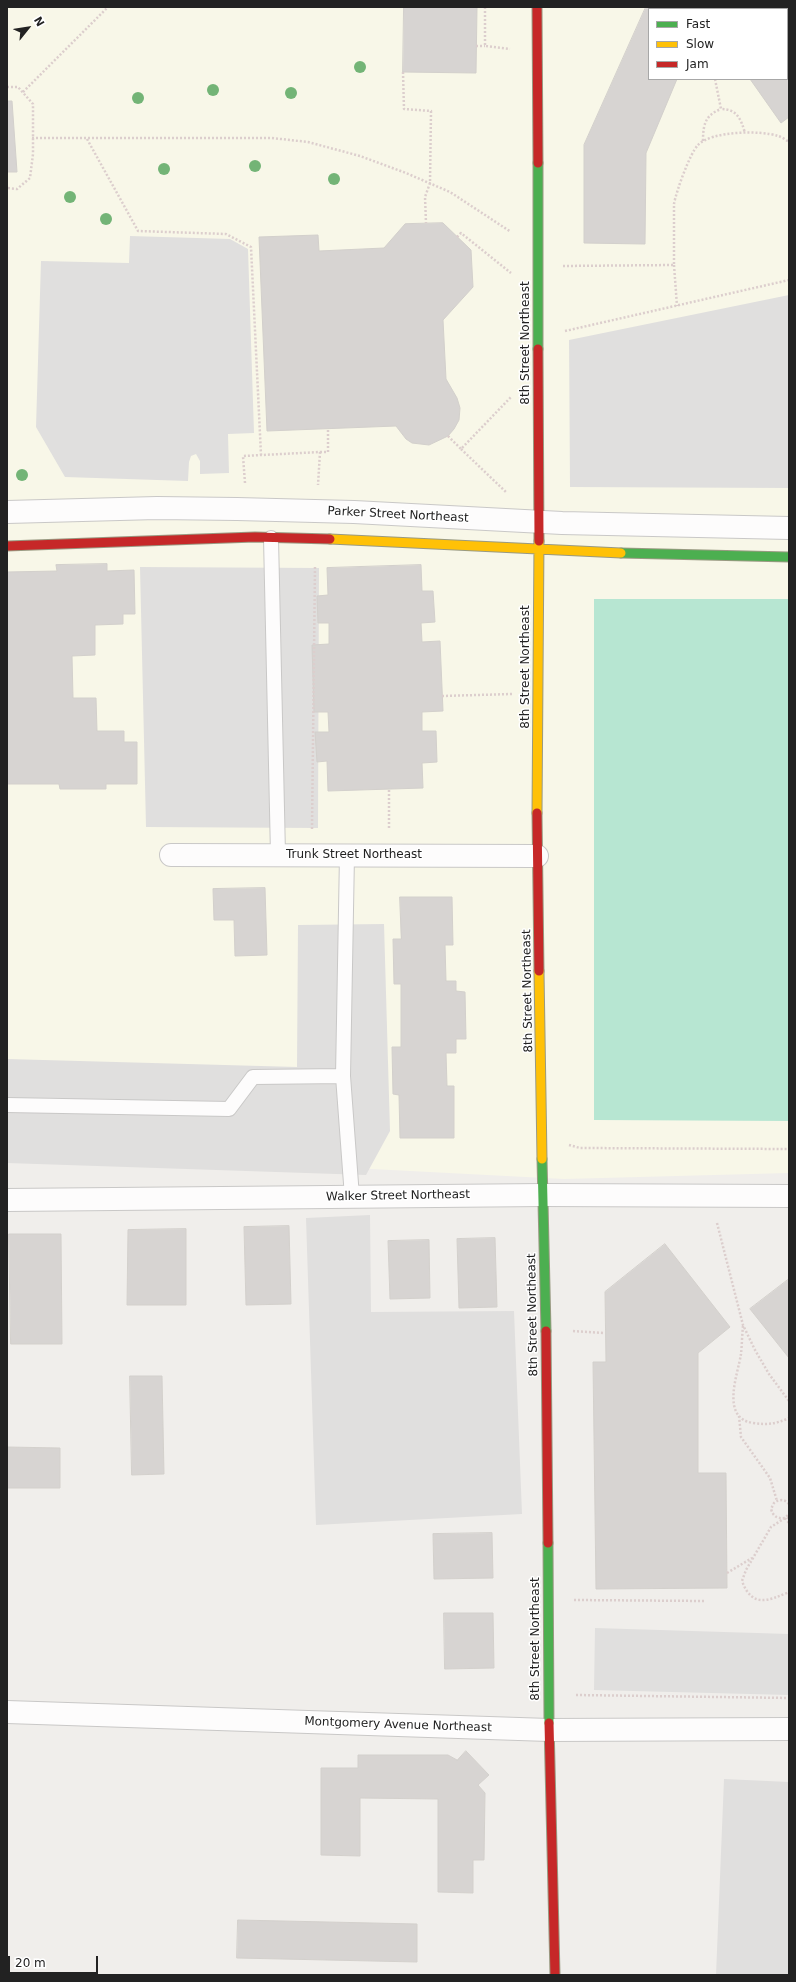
<!DOCTYPE html>
<html>
<head>
<meta charset="utf-8">
<style>
  body { margin:0 }
  #map { position:relative; width:796px; height:1982px; overflow:hidden; background:#f0eeeb; font-family:"DejaVu Sans",sans-serif }
  canvas { display:block }
  .frame { position:absolute; inset:0; border:8px solid #222; pointer-events:none }
  .legend { position:absolute; left:648px; top:8px; width:140px; height:72px; box-sizing:border-box; background:#fff; border:1px solid #a7a7a7; margin:0; padding:5px 7px; list-style:none; font-size:12px; color:#222 }
  .legend li { display:flex; align-items:center; gap:8px; height:20px }
  .legend b { width:20px; border:1px solid #a7a7a7 }
  .north { position:absolute; left:8px; top:8px; width:40px; height:40px; -webkit-text-stroke:3px #fff; paint-order:stroke; rotate:60deg; font-size:11px; font-weight:700; line-height:16px; text-align:center; color:#222 }
  .north::after { content:''; display:block; margin:auto; width:14px; height:18px; background:#222; clip-path:polygon(50% 0,100% 100%,50% 72%,0 100%) }
  .scale { position:absolute; left:8px; top:1956px; width:90px; height:18px; box-sizing:border-box; border:2px solid #222; border-top:0; padding-left:5px; font-size:12px; line-height:14px; white-space:nowrap; color:#222; -webkit-text-stroke:3px #fff; paint-order:stroke }
</style>
</head>
<body>
<div id="map">
<canvas width="796" height="1982"></canvas>
<div class="frame"></div>
<ul class="legend">
<li><b style="height:5px;background:#4caf50"></b>Fast</li>
<li><b style="height:5px;background:#ffc107"></b>Slow</li>
<li><b style="height:5px;background:#c62828"></b>Jam</li>
</ul>
<div class="north">N</div>
<div class="scale">20 m</div>
</div>
<script>
const g = document.querySelector('canvas').getContext('2d');
g.lineJoin = 'round';
function paint(path, color) {
  g.fillStyle = color;
  g.fill(path, 'evenodd');
}
function stroke(path, color, width, dash) {
  g.strokeStyle = color;
  g.lineWidth = width;
  g.lineCap = dash ? 'butt' : 'round';
  g.setLineDash(dash || []);
  g.stroke(path);
}
function drawText(font, color, halo, rows, align = 'center') {
  g.font = font + ' "DejaVu Sans",sans-serif';
  g.lineWidth = 3;
  g.setLineDash([]);
  g.textBaseline = 'middle';
  g.strokeStyle = halo;
  g.fillStyle = color;
  for (const [text, x, y, turn = 0] of rows) {
    g.save();
    g.translate(x, y);
    g.rotate((+turn || 0) * Math.PI / 180);
    g.textAlign = isNaN(turn) ? turn : align;
    if (halo) g.strokeText(text, 0, 0);
    g.fillText(text, 0, 0);
    g.restore();
  }
}
const education = new Path2D(`
  M7,7h782v1166l-225,6 -557,-29zM649,9h138v70h-138z`);
const pitch = new Path2D(`
  M594,599h195v522l-195,-1z`);
const parking = new Path2D(`
  M130,236l100,3 18,10 6,184 -26,1 1,39 -29,1v-13l-4,-7 -5,2 -2,6 -1,19 -123,-4 -29,-50 5,-166 88,2z
  M789,295v193l-219,-1 -1,-147z
  M140,567l179,1 -1,260 -172,-1z
  M384,924l6,207 -24,44 -359,-12v-104l290,8 1,-142z
  M370,1215l1,97 143,-1 8,203 -206,11 -10,-307z
  M595,1628l194,6v61l-195,-5z
  M724,1779l65,3v193h-73z`);
const building = new Path2D(`
  M404,7h73l-1,66 -73,-1z
  M646,7h123l1,2h-121v70h28l-31,74 -1,91 -61,-1v-98z
  M787,33l2,3v81l-8,6 -31,-44h37z
  M7,101h5l5,71h-10z
  M443,223l28,27 2,37 -30,33 3,59 11,19 3,10 -1,12 -5,9 -6,7 -19,9 -17,-2 -6,-4 -10,-13 -129,5 -8,-194 59,-2 1,16 65,-3 21,-24z
  M107,564v7l27,-1 1,44h-12v10l-28,1v30l-23,1 1,42h23l1,33h27v11h13v42h-31v5h-46l-1,-5h-52v-212l50,-1 -1,-6z
  M421,565l1,26h11l2,31 -14,1 1,19 18,-1 3,70 -21,1v19h14l1,31 -15,1 1,25 -95,3 -1,-30 -10,1 -2,-30h14l-1,-20h-14l-2,-67 17,-1v-21h-11l-1,-27 11,-1 -1,-27z
  M265,888l2,67 -32,1 -1,-36h-20l-1,-31z
  M400,897h52l1,48h-8l1,36h10v10l9,1 1,47h-10v14h-10l1,33h7v52h-54l-1,-43 -6,-1 -1,-47h9v-63h-7l-1,-45h8z
  M289,1226l2,78 -45,1 -2,-78z
  M186,1229v76h-59l1,-75z
  M9,1234h52l1,110h-51z
  M495,1238l2,69 -38,1 -2,-69z
  M429,1240l1,58 -40,1 -2,-58z
  M665,1244l65,83 -32,26v120h28l1,115 -131,1 -3,-227h13l-1,-70z
  M789,1279v79l-39,-49z
  M130,1376h32l2,98 -32,1z
  M7,1447l53,1v40h-53z
  M492,1533l1,45 -59,1 -1,-45z
  M444,1613h49l1,55 -49,1z
  M466,1751l23,24 -11,10 7,8 -1,67h-11v33l-35,-1v-93l-78,-1v58l-39,-1v-87h37v-13h90l9,5z
  M238,1920l179,4v38l-180,-4z`);
const path = new Path2D(`
  M485,7v39l25,3
  M476,46h9
  M403,72l1,37 27,2 -1,72 -5,14 1,26
  M715,79l6,30c16,0 20,10 24,24
  M7,87h11l15,17v50l-3,24 -13,11 -10,-1
  M23,92l85,-85
  M32,138h240l36,4 52,14 46,17 44,19 61,40
  M87,139l51,92 88,3 25,13 10,208
  M703,141c0,-16 2,-26 18,-32
  M457,237l4,-4 50,40
  M674,265l3,41
  M563,266l111,-1v-61c2,-12 16,-51 24,-59 13,-14 63,-15 80,-9 4,1 8,4 11,6
  M565,331l224,-51
  M448,436l13,13 50,-52
  M461,449l46,44
  M320,452h8v-24
  M245,483l-2,-27 77,-4 -2,33
  M442,696l70,-2
  M389,828v-39
  M312,829l3,-263
  M569,1145l11,3 209,1
  M717,1223l26,102 12,25 14,24 20,27
  M743,1326c-1,9 -1,19 -2,28 -3,20 -21,64 12,69 14,2 23,1 36,-5
  M573,1331l30,2
  M739,1416l2,21 29,41 7,23
  M789,1504c-4,-5 -10,-5 -15,-1l-3,6c2,7 6,10 14,9l4,-4
  M785,1518l-14,9 -25,43 -4,11c10,27 26,20 47,11
  M789,1518h-4l4,5
  M727,1573l25,-15
  M574,1600l131,1
  M576,1695l213,3`);
const lane = new Path2D(`
  M271,538l7,317
  M343,1076l4,-221
  M7,1105l222,4 24,-32 90,-1 9,121`);
const street = new Path2D(`
  M7,512l150,-4 80,1 117,3 208,11 227,5
  M171,855l366,1
  M7,1200l537,-5 245,1
  M7,1712l542,18 240,-1`);
const fast = new Path2D(`
  M538,163v186
  M621,553l168,4
  M542,1159l4,172
  M548,1543l1,180`);
const slow = new Path2D(`
  M330,539l291,14
  M537,813l2,-272
  M539,971l3,188`);
const jam = new Path2D(`
  M537,7l1,156
  M538,349l1,192
  M7,546l248,-9 75,2
  M537,813l2,158
  M546,1331l2,212
  M549,1723l6,252`);
const trees = [
  [360,67],
  [213,90],
  [291,93],
  [138,98],
  [255,166],
  [164,169],
  [334,179],
  [70,197],
  [106,219],
  [22,475]
];
const streetNames = [
  ["8th Street Northeast",526,343,-90],
  ["Parker Street Northeast",398,515,3],
  ["8th Street Northeast",526,667,-90],
  ["Trunk Street Northeast",354,855],
  ["8th Street Northeast",528,991,-91],
  ["Walker Street Northeast",398,1196,-1],
  ["8th Street Northeast",533,1315,-91],
  ["8th Street Northeast",536,1639,-90],
  ["Montgomery Avenue Northeast",398,1725,2]
];
paint(education, '#f8f7e8');
paint(pitch, '#b7e6d2');
paint(parking, '#e0dfde');
paint(building, '#d7d4d2');
stroke(building, '#d3d0cc', 1);
stroke(lane, '#c9c8c7', 16);
stroke(street, '#c9c8c7', 24);
stroke(fast, '#999a82', 11);
stroke(slow, '#999a82', 11);
stroke(jam, '#999a82', 11);
stroke(path, '#dccecd', 2.5, [2, 2]);
stroke(lane, '#fdfcfc', 14);
stroke(street, '#fdfcfc', 22);
stroke(fast, '#4caf50', 9);
stroke(slow, '#ffc107', 9);
stroke(jam, '#c62828', 9);
g.fillStyle = '#73b476';
for (const [x, y] of trees) {
  g.beginPath();
  g.arc(x, y, 6, 0, 2 * Math.PI);
  g.fill();
}
drawText('12px', '#222', '#fff', streetNames);
</script>
</body>
</html>
